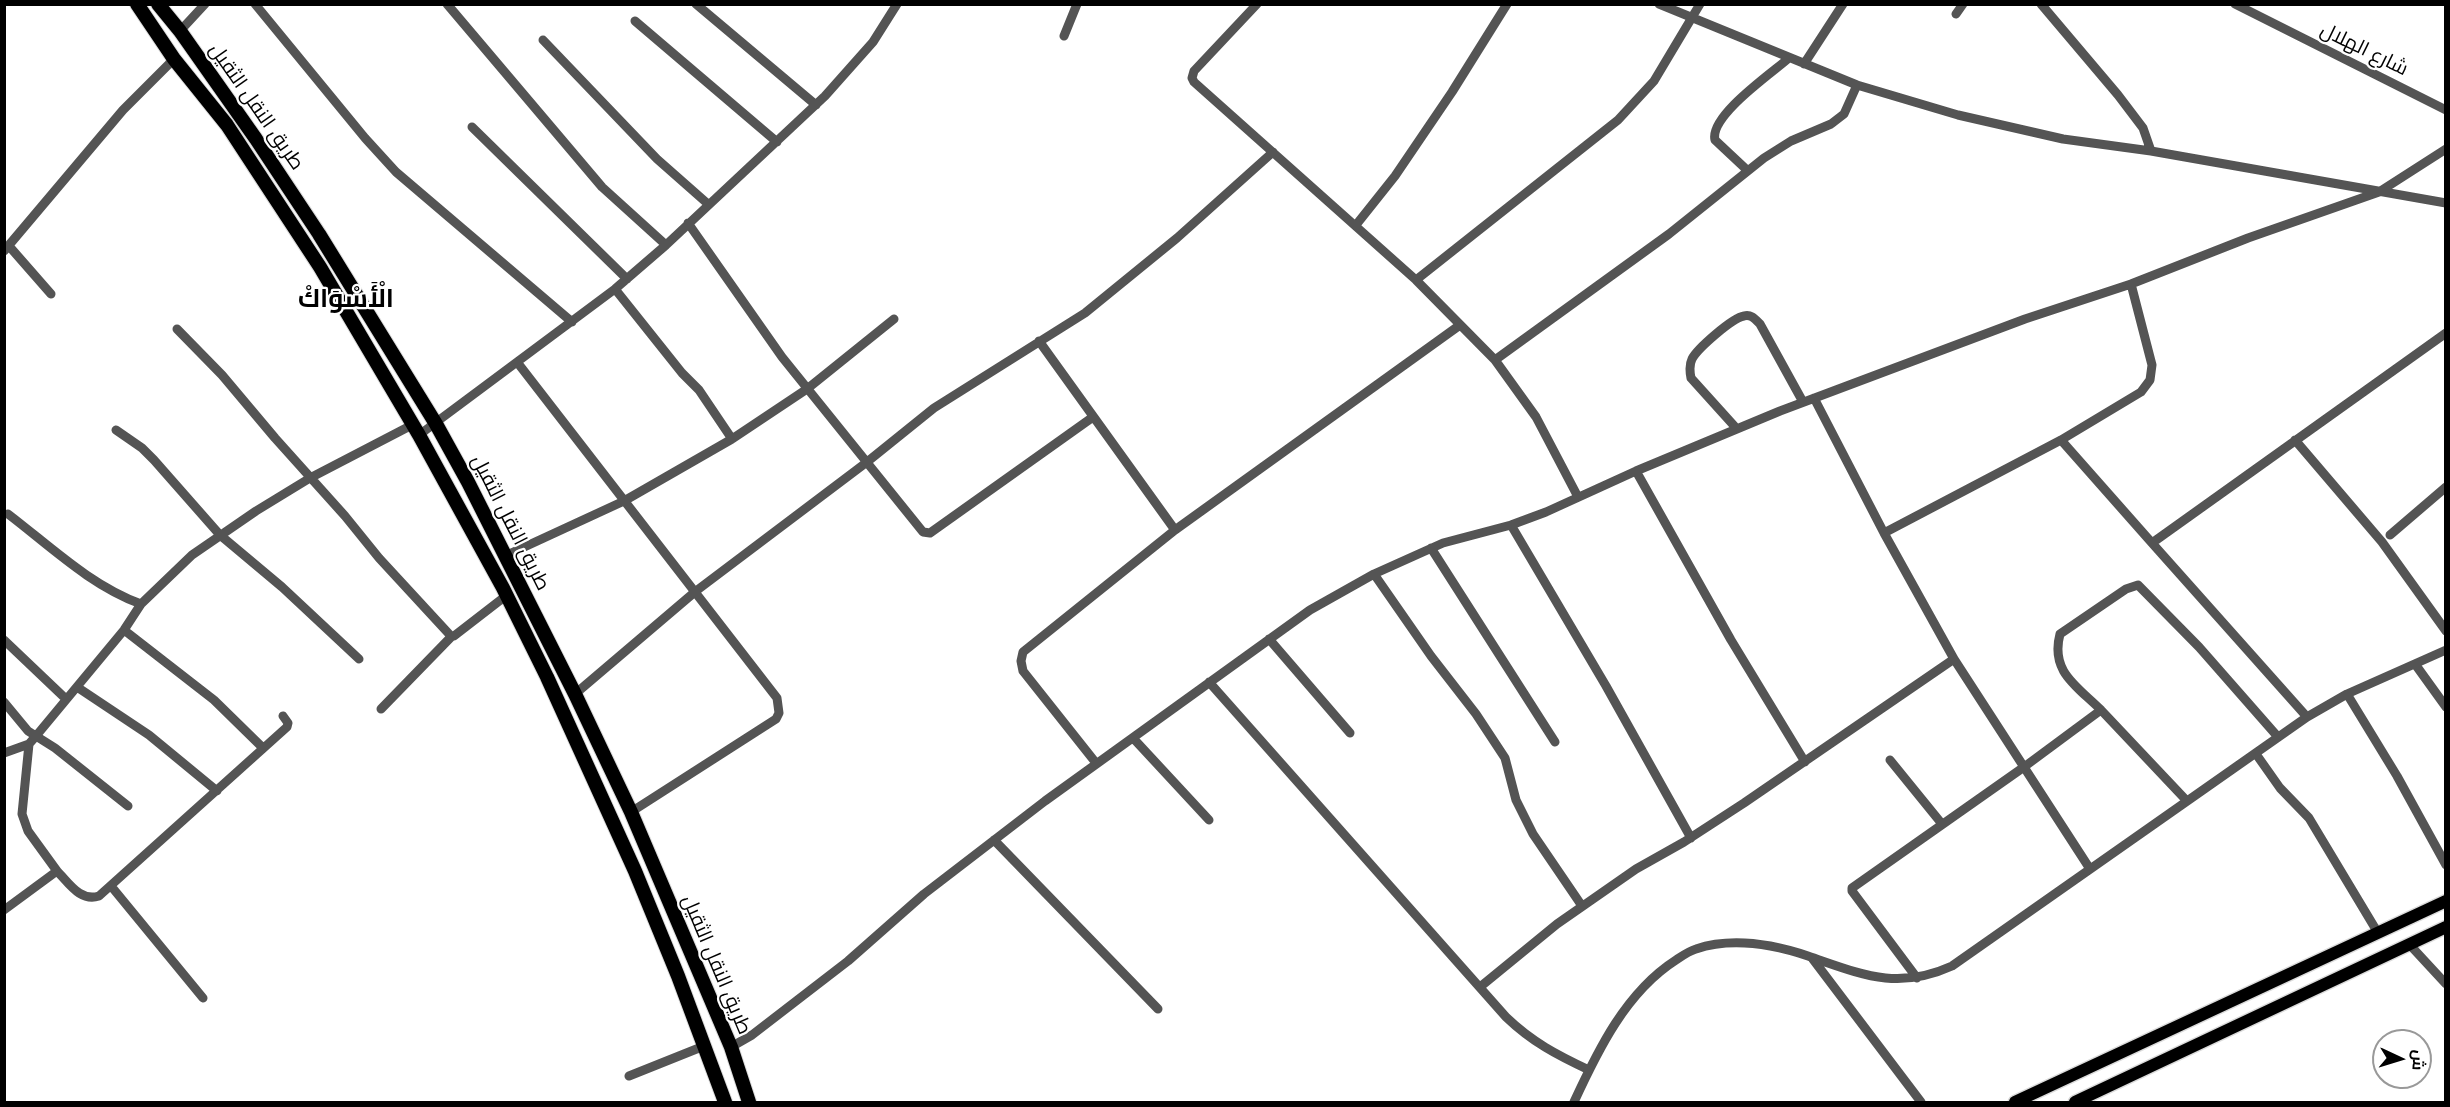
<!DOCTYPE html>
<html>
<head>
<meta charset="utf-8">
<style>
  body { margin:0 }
  #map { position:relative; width:2450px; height:1107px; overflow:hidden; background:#fff; font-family:"Space Grotesk",Cairo,sans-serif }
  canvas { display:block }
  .frame { position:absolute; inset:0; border:6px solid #000; pointer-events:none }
  .north { position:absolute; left:2372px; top:1029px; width:60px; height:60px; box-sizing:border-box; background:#fff; border:2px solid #999; border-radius:50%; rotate:94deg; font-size:16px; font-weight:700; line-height:24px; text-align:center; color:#000 }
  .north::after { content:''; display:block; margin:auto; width:21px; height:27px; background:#000; clip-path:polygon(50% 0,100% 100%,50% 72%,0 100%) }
</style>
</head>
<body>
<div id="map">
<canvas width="2450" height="1107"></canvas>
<div class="frame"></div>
<div class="north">ش</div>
</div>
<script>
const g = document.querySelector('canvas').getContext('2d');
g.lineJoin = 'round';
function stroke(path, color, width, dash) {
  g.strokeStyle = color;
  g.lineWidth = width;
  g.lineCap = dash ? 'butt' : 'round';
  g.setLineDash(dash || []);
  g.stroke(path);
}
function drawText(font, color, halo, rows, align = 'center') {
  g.font = font + ' "Space Grotesk",Cairo,sans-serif';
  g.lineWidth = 4.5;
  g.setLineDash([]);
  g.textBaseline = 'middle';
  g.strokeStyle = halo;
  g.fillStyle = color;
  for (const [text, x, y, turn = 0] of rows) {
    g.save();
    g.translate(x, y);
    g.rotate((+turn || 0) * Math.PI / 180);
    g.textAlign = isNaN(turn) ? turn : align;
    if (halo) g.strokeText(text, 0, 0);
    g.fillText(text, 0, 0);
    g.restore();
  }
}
const minor = new Path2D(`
  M255,4l110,134 31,34 176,150
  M447,4l155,183 64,58
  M696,4l120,101
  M1257,4l-63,67 -2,7 2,4 222,198 79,80 41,57 42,80
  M1659,4l198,81 101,30 105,24 88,12 295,52
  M2041,4l77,91 25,33 8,23
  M2235,4l211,106
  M1956,14l7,-10
  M635,21l142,121
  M180,31l25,-27
  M1064,36l13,-32
  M543,40l114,119 51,45
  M1804,64l39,-60
  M472,127l155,152
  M1747,170l-32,-30c-6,-24 57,-67 74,-82
  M688,223l94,134 141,175 7,1 163,-116
  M1356,225l39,-49 57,-84 55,-88
  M9,246l42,48
  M4,251l119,-141 51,-51
  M1416,280l202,-160 36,-39 46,-77
  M615,289l67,84 17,17 33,49
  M177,329l45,46 53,63 70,78 34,42 71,77 4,1 53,-41
  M1039,341l136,189
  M1495,360l174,-126 95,-76 27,-17 40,-17 13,-10 13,-29
  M517,362l260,336 2,15 -3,6 -145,93
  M1814,398l70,135 70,126 136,210
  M1737,429l-46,-51c-1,-5 -2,-13 1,-19 5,-10 40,-41 52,-43 7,-2 11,3 16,8l43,78
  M116,430l26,18 12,12 66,75 62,52 77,72
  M419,435l196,-146 51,-44 159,-149 48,-54 24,-38
  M2061,440l91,103
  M2295,440l87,102 64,89
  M1636,471l95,169 74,122
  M8,514c42,32 83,72 133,90
  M1511,525l95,161 85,152
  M1884,533l177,-93 80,-48 9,-12 2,-15 -21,-81
  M2390,535l56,-48
  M1431,548l124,194
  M507,555l117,-54 108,-62 75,-50 87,-70
  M1374,574l57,82 45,58 29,44 11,42 17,34 49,72
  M124,630l90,70 49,48
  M1269,639l81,94
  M4,640l62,59
  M2415,664l31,43
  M1209,682l297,335c26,25 51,38 83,53
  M77,687l72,48 68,56
  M575,694l121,-103 171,-129 67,-54 151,-95 92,-75 96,-86
  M2347,694l50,82 49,89
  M4,702l24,29 27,17 73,58
  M381,709l71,-73
  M2101,710c-24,-24 -51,-38 -41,-76l66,-45 12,-4 61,62 79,90
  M2307,717l-155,-174 294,-210
  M1133,738l76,82
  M4,753l25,-9 7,-8 88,-106 17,-26 51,-49 64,-44 54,-33 102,-53
  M2256,754l24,34 29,30 69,115
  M1890,760l52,64
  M1096,763l-73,-92 -2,-10 2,-9 152,-122 285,-205
  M994,840l164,169
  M57,871c12,12 23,31 42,25l188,-169 1,-4 -5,-7
  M111,886l92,112
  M4,910l53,-39 -29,-40 -6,-17 7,-70
  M2409,944l37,40
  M1812,958l109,144
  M1917,978l-65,-87v-3l172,-121 77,-57 85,90
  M1480,987l77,-63 79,-55 48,-27 60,-39 210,-144
  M731,1047l21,-12 96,-74 76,-67 121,-93 265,-191 64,-36 69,-31 68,-18 35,-13 90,-41 144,-60 245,-92 106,-35 117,-46 131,-46 67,-43
  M629,1076l75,-30
  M1574,1102c24,-52 52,-110 102,-142 6,-4 13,-9 20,-11 36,-12 76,-5 112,7 53,18 89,35 144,10l355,-249 40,-23 99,-44`);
const major = new Path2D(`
  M2015,1102l431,-201
  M2075,1102l371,-175`);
const highway = new Path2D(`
  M137,4l37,55 53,66 93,142 99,168 84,153 44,89 88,194 43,105 47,126
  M158,4l22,27 76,108 63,95 117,190 32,58 107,212 56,118 100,235 18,55`);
const streetNames = [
  ["شارع الهلال",2364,50,26],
  ["طريق النقل الثقيل",256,107,55],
  ["طريق النقل الثقيل",510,523,63],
  ["طريق النقل الثقيل",716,965,67]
];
const districtNames = [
  ["الْأَسْوَاكْ",346,300]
];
stroke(major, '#dbdbdb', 15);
stroke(highway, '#dbdbdb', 16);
stroke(minor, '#545454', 9);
stroke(major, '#000', 12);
stroke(highway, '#000', 14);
drawText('20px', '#000', '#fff', streetNames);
drawText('bold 26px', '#000', '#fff', districtNames);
</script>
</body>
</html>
